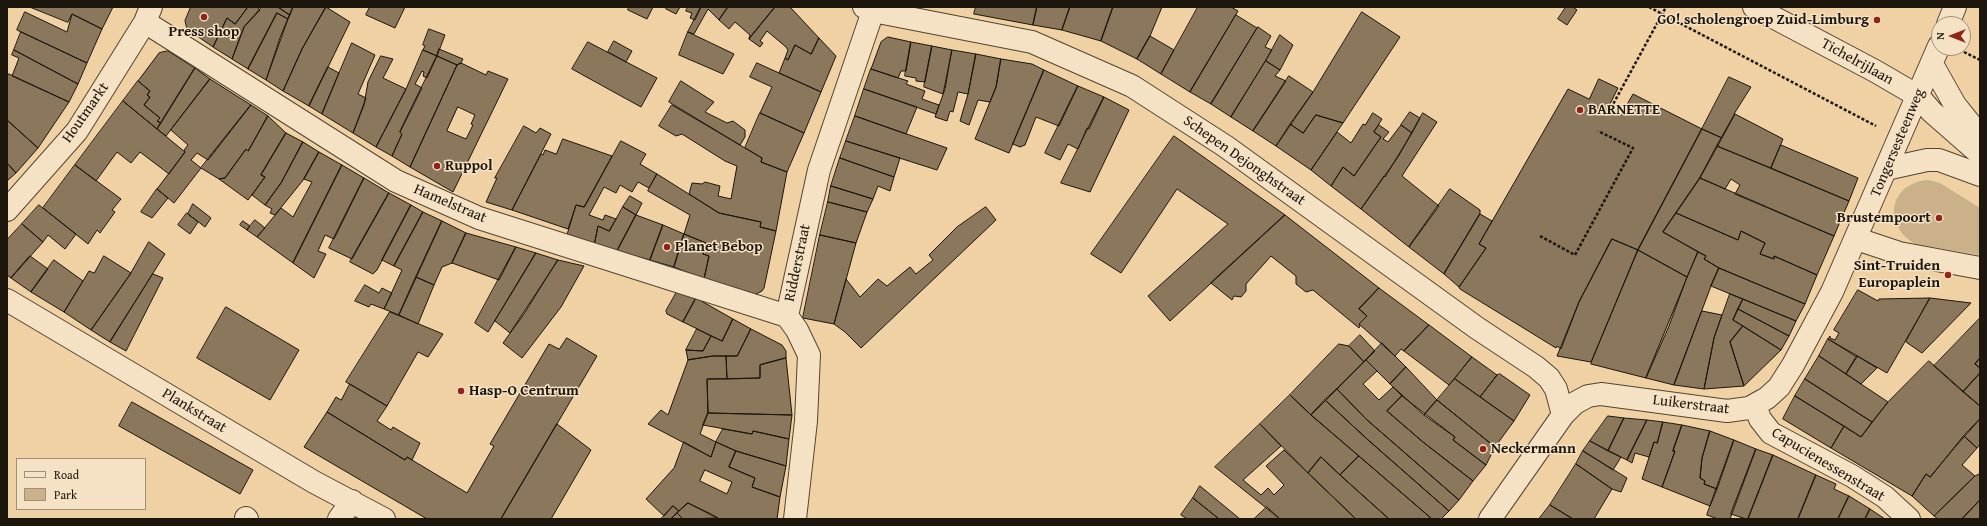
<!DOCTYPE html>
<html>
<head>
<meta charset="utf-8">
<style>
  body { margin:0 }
  #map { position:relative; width:1987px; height:526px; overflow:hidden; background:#efd1a4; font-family:"Gentium Book Plus",serif }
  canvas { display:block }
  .frame { position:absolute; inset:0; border:8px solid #1d160d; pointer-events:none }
  .legend { position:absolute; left:16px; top:458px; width:130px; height:52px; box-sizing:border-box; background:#f5e1c4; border:1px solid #9f907b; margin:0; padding:5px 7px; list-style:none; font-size:12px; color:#1d160d }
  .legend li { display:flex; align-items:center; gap:8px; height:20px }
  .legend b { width:20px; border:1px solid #9f907b }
  .north { position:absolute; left:1931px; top:16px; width:40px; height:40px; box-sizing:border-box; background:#f5e1c4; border:1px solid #9f907b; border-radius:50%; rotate:270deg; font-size:11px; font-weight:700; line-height:16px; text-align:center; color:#1d160d }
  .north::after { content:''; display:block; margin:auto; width:14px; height:18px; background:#8f2418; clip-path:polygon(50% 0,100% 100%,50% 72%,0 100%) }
</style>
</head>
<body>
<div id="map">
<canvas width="1987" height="526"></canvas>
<div class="frame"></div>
<ul class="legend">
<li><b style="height:5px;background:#f5e1c4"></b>Road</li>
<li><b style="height:11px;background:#cbb18a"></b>Park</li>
</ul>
<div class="north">N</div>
</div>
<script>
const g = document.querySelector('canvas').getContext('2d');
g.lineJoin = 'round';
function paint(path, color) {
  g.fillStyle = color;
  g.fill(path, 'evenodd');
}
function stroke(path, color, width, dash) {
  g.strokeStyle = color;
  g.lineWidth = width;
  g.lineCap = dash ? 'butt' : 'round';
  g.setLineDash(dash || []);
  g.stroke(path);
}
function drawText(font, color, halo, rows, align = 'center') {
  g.font = font + ' "Gentium Book Plus",serif';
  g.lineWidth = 3;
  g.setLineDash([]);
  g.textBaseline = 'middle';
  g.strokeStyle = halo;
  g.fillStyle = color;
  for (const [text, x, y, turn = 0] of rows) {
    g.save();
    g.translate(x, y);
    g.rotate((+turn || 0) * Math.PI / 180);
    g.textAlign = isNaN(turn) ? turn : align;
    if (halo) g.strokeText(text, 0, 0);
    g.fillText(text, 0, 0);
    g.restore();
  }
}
const green = new Path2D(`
  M1929,180l11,3 40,25v47l-65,-11c-34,-20 -25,-62 14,-64z`);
const building = new Path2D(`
  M30,7h83l-11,22 -30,-15 -4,8z
  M191,7h57l-13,17 -8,-6 -14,29 -26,-18 -2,-8z
  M248,7h9l3,3 -16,17 -12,32 -19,-12 14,-29 8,6z
  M262,7h16l12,8 -2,4 -11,-6 -29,56 -16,-10 12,-32z
  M278,7h15l-3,8z
  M293,7h33l-24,42 -19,42 -17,-11 14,-42z
  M326,7l24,15 -41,84 -26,-15 19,-42z
  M370,7h35l-10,21 -29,-13z
  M629,7h24l-6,12 -19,-9z
  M667,7h13l-4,7 -10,-5z
  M688,7h13l-6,13 -5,-2 2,-5 -6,-2z
  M701,7h27l-9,13 -11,-11 -14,25 -6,-2z
  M728,7h47l-26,32 1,-4 -15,-13 -6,7 -10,-9z
  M775,7h15l29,31 -8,16 -16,-9 -7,15 -3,-2 3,-8 -2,-3 -19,-16 -7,10 3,2 -3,4 -11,-8z
  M976,7h61l-4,18 -59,-11z
  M1037,7h33l-8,23 -29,-5z
  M1070,7h43l-12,34 -39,-11z
  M1113,7h49l-12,29 -13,23 -36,-18z
  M1198,7h33l7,4 -48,81 -29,-18z
  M1566,7h7l4,3 -10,15 -9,-6z
  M25,12l42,20 5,-18 30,15 -15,34 -70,-33z
  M1362,12l38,25 -57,86 -27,-8 -13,18 -13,-9 23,-32z
  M277,13l11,6 -22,61 -18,-11z
  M1236,15l21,13 -46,76 -21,-12z
  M1258,27l13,9 -6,11 7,3 -41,67 -20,-13z
  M429,29l16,6 -8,21 -14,-6 2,-4 -2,-1z
  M21,32l66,31 -9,21 -64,-34z
  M688,32l46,22 -11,20 -44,-19z
  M1280,35l13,10 -13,25 -14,-9z
  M1150,36l24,14 -13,24 -24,-15z
  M888,37l23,5 -5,29h-5l-3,7 -27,-9 10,-27z
  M819,38l17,18 -15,36 -42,-19 6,-15 3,2 7,-15 16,9z
  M614,41l18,10 -6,11 -18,-10z
  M588,42l69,36 -16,29 -69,-38z
  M911,42l21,4 -7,36 -9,-1v-3l-11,-2z
  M352,43l23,12 -17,39 8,4 -13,35 -31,-19z
  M932,46l20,4 -9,44 -19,-7z
  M439,49l24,10 -2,4 -4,2 -20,-9z
  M14,50l64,34 -9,18 -57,-26 7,-18 -7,-3z
  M423,50l14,6 -10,22 -4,-2 1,-4 -2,-1 -7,13 7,4 -22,44 2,2 -10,22 -16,-9 30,-58z
  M952,50l24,4 -8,40 -10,-2 -5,20 -3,-1 -3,10 -12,-4 10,-28z
  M168,51l27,17 -34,55 -4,-2 3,-3 -16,-13 6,-8 -3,-2 3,-4 -12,-10 21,-28z
  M976,54l25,5 -5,28 -6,15 -12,-2 -9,25 -9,-4 8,-27z
  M381,56l12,3 -10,19 23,11 -30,58 -23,-14 11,-28 4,-23z
  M437,56l20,9 -47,102 -18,-11 10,-22 -2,-2z
  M1001,59l31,5 12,6 -35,83 -34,-14 21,-52z
  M1266,61l14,9 -5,6 11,5 -33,50 -22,-14z
  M461,63l25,12 2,-4 20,8 -55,113 -43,-25 47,-102zM458,107l17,8 -4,9 2,1 -7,14 -19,-8z
  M757,63l64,29 -17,41 -44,-20 12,-26 -22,-10z
  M328,67l11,6 -17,41 -13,-8z
  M195,68l15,11 -44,57 -9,-7z
  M871,69l37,12 -2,3 19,7 -3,8 17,6 -3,9 -72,-25z
  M1044,70l34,16 -19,40 -23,-9 -11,28 -5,2 -7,-3z
  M9,74l60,28 -31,46 -31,-28v-43z
  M1289,76l24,16 -37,54 -23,-15z
  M1729,77l22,10 -17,27h1l-13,24 -20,-9z
  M210,79l41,26 -43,55 -11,-7 -6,7 10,8 -27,35 -17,-14 28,-37 -1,-2 4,-5 -17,-15z
  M1599,79l19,9 -10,20 13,7 12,-21 69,35 -64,121 -26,-11 -33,63 -18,47 -4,-3 -1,2 -96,-59 -1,-2 27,-39 -7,-4 89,-155 21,10z
  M138,81l12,10 -3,4 3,2 -6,8 16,13 -3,3 4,2 -4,6 -34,-28z
  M681,81l33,21 -9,10 22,11 6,-2 12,9v7l-5,8 -71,-43z
  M1078,86l26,11 -15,32 -2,-1 -9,21 -10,-5 -8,16 -15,-7z
  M864,89l53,18 -11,27 -51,-18z
  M1104,97l25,13 -39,82 -29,-9z
  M123,101l62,51 -16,22 -29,-22 -9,11 -14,-11 -21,29 -21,-16z
  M251,105l17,11 -20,35 -2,-2 -21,29 -6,1 -18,-11z
  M672,105l90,53 -1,4 26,10 -11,59 -16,-4 1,-5 -42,-9 -30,-19 3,-11 10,1 3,-2 15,4 -2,10 13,3 6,-33 -12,-5 -43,-27 -6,2 -17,-10z
  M1410,112l10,6 -8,15 -11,-8z
  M760,113l44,20 -17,39 -26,-10 1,-4 -17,-10z
  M1373,113l9,6 -8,13 7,5 -27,39 -11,-9 -12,19 -20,-16 26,-38 14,11 12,-19 2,1z
  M1423,113l14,9 -35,54 37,30 -30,41 -48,-38 37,-52z
  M1735,114l48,25 -12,29 -54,-22z
  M1316,115l27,8 -32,47 -35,-24 14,-22 13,9z
  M268,116l18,17 -25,42 4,2 -17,23 -29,-21 6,-1 21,-29 2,2z
  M855,116l92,32 -10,22 -91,-29z
  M7,120l31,28 -22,25 -9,-10z
  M1379,125l10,7 -6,7 5,3 13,-17 11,8 -27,44 -1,-1 -23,33 -30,-23 12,-19 11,9 27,-39 -7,-5z
  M524,126l12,7 4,-5 11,6 -39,76 -26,-8 11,-24h-2z
  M1702,129l20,9 -22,40 -37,54 35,20 -11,25 -49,-27z
  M286,133l17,9 -22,41 -16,22 -13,-10 13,-18 -4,-2z
  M1174,136l111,79 -115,106 -22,-25 80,-72 -51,-35 -56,84 -30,-19z
  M563,139l49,17 -28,51 -8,-2 -8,24 -56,-19 29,-56 2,1 2,-5 11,4z
  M621,141l25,13 -6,10 17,10 -8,14 -11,-6 -6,10 -12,-7 -4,8 -12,-6 -15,28 14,5 2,-5 11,4 -7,12 -11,-5 -4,20 -28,-8 10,-33 8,2z
  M846,141l54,17 -6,19 -54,-19z
  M303,142l16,10 -15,27 -29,36 -5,-2 2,-4 -7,-4 16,-22z
  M1781,145l77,33 -9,23 -78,-33z
  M1717,146l132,55 -15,35 -99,-42 5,-9 -9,-6 -6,10 -25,-11z
  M319,152l23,13 -49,98 -36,-26 24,-29 12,9 19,-35 -8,-3z
  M840,158l54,19 -4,14 -12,-5 -5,13 -42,-13z
  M7,163l9,10 -9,8z
  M75,165l46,34 -9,11 3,2 -15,21 -3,-3 -9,14 -45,-36z
  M342,165l22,13 -30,61 -9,-4 -7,16 8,3 -12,24 -21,-15z
  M657,174l62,39 42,9 -1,5 16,4 -12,57 -2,3 -8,4 -50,-16 5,-23 -6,-2 3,-11 -22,-9 6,-19 -42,-24z
  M364,178l25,15 -37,66 -23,-11z
  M1700,178l134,58 -17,39 -43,-19v3l-14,-5 5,-11 -24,-12 -3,9 -62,-27z
  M831,186l42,13 -6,13 -39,-10z
  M157,189l11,9 -16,20 -11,-6z
  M1450,189l30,21v4l-36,60 -35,-27z
  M389,193l22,12 -34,65 -4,4 -23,-12z
  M630,196l12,7 -6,12 -13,-8z
  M828,202l39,10 -11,31 -36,-8z
  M193,204l18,14 -6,9 -17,-13z
  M39,205l37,29 -11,15 -17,-14 -5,7 -21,-18z
  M411,205l12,7 -29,54 -12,-6z
  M623,207l13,8 -19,36 -23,-5 4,-20 11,5z
  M986,207l10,13 -135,128 -16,-16 -11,-8 12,-45 14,18 18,-18 9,7 23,-19 6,7 17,-14 -4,-5 28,-28z
  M423,212l19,9 -43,94 -15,-6 18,-39 -8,-4z
  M187,213l11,9 -8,12 -12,-9z
  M1676,213l62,27 3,-9 24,12 -5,11 14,5v-3l43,19 -12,29 -86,-36 -15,-9 2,-3 -43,-24z
  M1480,214l12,7 -13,23 7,4 -27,39 -15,-13z
  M636,215l27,10 -13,35 -33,-9z
  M1285,215l94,73 -20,21 8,7 -8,8 1,2 -1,2 -46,-38 -7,2 -10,-8v-8l-25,-20 -25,28v7l-5,6 -7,-1 -2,4 -21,-17z
  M255,220l10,8 -8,9 -10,-7z
  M243,221l7,5 -3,4 -7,-5z
  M442,221l24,12 -14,30 -10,4 -8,18 -18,-8z
  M22,224l21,18 -32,36 -4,-3v-35z
  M663,225l21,9 -10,33 -24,-7z
  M466,233l50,14 -17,33 -47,-17z
  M684,234l22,9 -3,11 6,2 -5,23 -30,-12z
  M820,235l36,8 -22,81 -31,-6z
  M1612,239l26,11 -47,112 -34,-6 22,-54z
  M149,242l16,12 -55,88 -19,-12 38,-54z
  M516,247l20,6 -48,79 -13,-9z
  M1638,250l49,27 -18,49 -23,52 -55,-14z
  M1698,252l8,4 -2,3 15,9 -8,18 -37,99 -28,-7z
  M536,253l22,7 -48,73 -15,-12z
  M30,256l18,13 -17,23 -20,-14z
  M104,256l27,17 -40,57 -27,-18 25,-41 5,2z
  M54,260l29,21 -19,31 -33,-20z
  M558,260l26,6 -23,41 -39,51 -19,-15 21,-29z
  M1719,268l86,36 -9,17 -85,-35z
  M153,274l10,4 -37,73 -16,-9z
  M416,277l18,8 -16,39 -19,-9z
  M365,285l14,8 3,-5 10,5 -8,16 -13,-5 -2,3 -14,-6z
  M1379,288l50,37 -25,26 -3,-2 -6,7 -36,-32 8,-8 -8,-7z
  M678,290l18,8 -13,24 -16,-8 -1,-3z
  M1858,290l20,11 1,-2 51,-1 -43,75 -59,-34 2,-3v2l5,2 4,-7 -5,-3z
  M1730,294l13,5 -10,21 10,6 -13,16 14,44 -40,3 10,-51z
  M696,298l37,21 -11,22 -39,-19z
  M1930,298l41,5 -49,50 -16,-11z
  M1743,299l53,22 -7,15 -51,-27z
  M226,307l73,43 -29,50 -73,-42z
  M1738,309l51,27 -8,14 -48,-30z
  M1702,311l20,4 -8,23 -10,51 -30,-4z
  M390,312l53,22 -15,23 -10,-5 -31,54 -41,-24z
  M1980,318v40l-5,6 5,4v5l-17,19 -29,-26z
  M733,319l18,10 -14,27h-24l-25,4 -2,-10 17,1 8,-15 11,5z
  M1429,325l43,32 -23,28 -45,-34z
  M1743,326l38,24 -37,36 -14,-44z
  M697,329l14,7 -8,15 -17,-1z
  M751,329l31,16 4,6v7l-26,7v13l-33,1 -1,-23h11z
  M1360,335l15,16 -11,11 -15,-16z
  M567,338l30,18 -96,163h-74l-123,-72 23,-35 78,48 2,-3 60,36 27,-47 -4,-2 59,-100 10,5z
  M1828,339l29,18 -11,17 -27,-18z
  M1382,343l24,24 -16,17 -24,-24z
  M1339,344l10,2 15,16 -53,53 -21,-20z
  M713,356h13l1,23h-20l1,34 -8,21 16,8 -5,15 -63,-33 13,-14 7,5 20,-55z
  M1819,356l69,46 -16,20 -67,-43z
  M1857,356l20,12 -16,16 -15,-10z
  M1472,357l25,18 -17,22 -25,-18z
  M786,358l6,57 -84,-2 -1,-34 53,-1v-13z
  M1980,358v10l-5,-4z
  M1366,360l11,11 -14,13 16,16 14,-13 9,9 -15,15 36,31 50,39 -14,19 -93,-81 -29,-30z
  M1929,361l51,45v13l-25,28 -25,30 -4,-3 -14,22 -81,-48 13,-22 17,11 27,-35z
  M1406,367l31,33 -13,15 -34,-31z
  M1980,373v33l-17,-14z
  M1500,374l30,21 -16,26 -34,-24 17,-22z
  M1455,379l59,42 -19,26 -58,-47z
  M1805,379l67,43 -11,15 -66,-41z
  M350,384l37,22 -10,15 14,9 2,-3 27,16 -8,17 -5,-3 -2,3 -78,-48 9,-15 5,3z
  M1337,389l29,30 93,81 -10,11 -82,-72 -42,-39z
  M1290,395l21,20 48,41 -19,19 -19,-18 -13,16 -48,-49z
  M1402,396l53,41 -2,3 33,25 -13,16 -50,-39 -36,-31z
  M1795,396l49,30 -13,22 -48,-29z
  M1325,400l42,39 82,72 -8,8h-9l-121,-104z
  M1437,400l58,47 -9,18 -33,-25 2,-3 -31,-22z
  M132,402l121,68 -13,24 -121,-68z
  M708,413l84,2 -3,24 -36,-8 -1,3 -49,-9z
  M1608,416l16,2 -16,33 -18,-10z
  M1624,418l23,2 -20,40 -19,-9z
  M1980,419v25l-3,4 -13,-12z
  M1647,420l16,2 -6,21 -3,-1 -5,15 -14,-4 -3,10 -5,-3z
  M1663,422l19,3 -9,26h2l-13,36 -20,-8 12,-37 3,1z
  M557,424l34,26 -40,69h-50z
  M1260,424l21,22 -38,34 18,15 7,-7 6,7 10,-10 -18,-19 18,-16 72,69h-76l-65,-52z
  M1682,425l28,6 -8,27 -2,20 5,3 -1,3 13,5 -7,17 -48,-19 13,-36h-2z
  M723,429l29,5 1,-3 36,8 -3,27 -50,-15 -20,-9z
  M1710,431l24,9 -17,49 -13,-5 1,-3 -5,-3 2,-20z
  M1964,436l13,12 -15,17 13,11 -41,40 -22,-20 14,-22 4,3z
  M1734,440l22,9 -26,70h-12l-11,-4z
  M1590,441l31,16 -8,13 -30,-19z
  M684,442l27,15 5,-15 20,9 -7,16 26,11 -3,9 28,10 -3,22h-58l-31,-16 -9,8 -6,-5 -9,10 -18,-17 28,-31zM705,470l27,12 -5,12 -27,-13z
  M1756,449l17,6 -25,64h-2l-15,-5z
  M736,451l50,15 -6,31 -28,-10 3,-9 -26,-11z
  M1583,451l44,27 -6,14 -9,-3 -36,-25z
  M1773,455l43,20 -18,44h-50z
  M1359,456l73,63h-43l-49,-44z
  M1321,457l19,18 49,44h-33l-48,-46z
  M1576,464l36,25 -18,30h-21l-23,-14z
  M1980,474v26l-18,19h-24l-4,-3 41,-40z
  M1816,475l20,9 -2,5 15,7 -11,23h-40z
  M1200,486l40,33h-21l-26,-21z
  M1849,496l21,13 -5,10h-27z
  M1193,498l26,21h-32l-6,-4z
  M1980,500v19h-18z
  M688,503l21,10 9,5 -35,1 -6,-6z
  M1550,505l23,14h-34z
  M673,506l6,5 -8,8h-10z
  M1267,507l13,12h-26z
  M1870,509l15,10h-20z
  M677,513l6,6h-12z`);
const path = new Path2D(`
  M1649,7l227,119
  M1964,52l16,8
  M1611,108l55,-101
  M1540,236l35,19 58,-107 -35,-17`);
const minor = new Path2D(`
  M864,7l9,4 159,31 100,44 93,60 252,182 59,39 13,11 7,11 7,26
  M1754,7l121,64 43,25 14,16 48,42
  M145,22l251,159 83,37 308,98
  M1948,24l7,-17
  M1932,64l23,41 25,31
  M1886,169l41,-9h12l41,15
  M7,210l70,-79 68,-109 6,-15
  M1857,239l42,14 81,15
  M7,300l307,182 70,37
  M1755,405l5,14 11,14 81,43 33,21 24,22
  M246,518l1,1
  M339,519l13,-18
  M795,519l11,-98 3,-66 -12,-25 -10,-14 32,-146 54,-159
  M1490,519l73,-104 12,-12 13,-7 13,-2 126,17 22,-3 18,-10 12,-11 14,-22 39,-73 107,-246`);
const markers = [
  [204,17,4,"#8f2418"],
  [1877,20,4,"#8f2418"],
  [1580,110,4,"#8f2418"],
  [437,166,4,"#8f2418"],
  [1939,218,4,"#8f2418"],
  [667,247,4,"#8f2418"],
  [1948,275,4,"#8f2418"],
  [461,391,4,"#8f2418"],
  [1483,449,4,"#8f2418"]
];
const poiNames = [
  ["GO! scholengroep Zuid-Limburg",1869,20,"right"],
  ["Press shop",204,32,"center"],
  ["BARNETTE",1588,110],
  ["Ruppol",445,166],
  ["Brustempoort",1931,218,"right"],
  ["Planet Bebop",675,247],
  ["Sint-Truiden",1940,266,"right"],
  ["Europaplein",1940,283,"right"],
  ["Hasp-O Centrum",469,391],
  ["Neckermann",1491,449]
];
const streetNames = [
  ["Tichelrijlaan",1857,62,29],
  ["Houtmarkt",86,113,-55],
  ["Tongersesteenweg",1898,143,-67],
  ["Schepen Dejonghstraat",1244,161,35],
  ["Hamelstraat",450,204,23],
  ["Ridderstraat",798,263,-78],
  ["Luikerstraat",1691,405,7],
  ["Plankstraat",194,411,31],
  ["Capucienessenstraat",1828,465,31]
];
paint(green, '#cbb18a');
paint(building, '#8a775c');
stroke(building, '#1d160d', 1);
stroke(minor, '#524533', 24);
stroke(path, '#1d160d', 2.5, [3, 2]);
stroke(minor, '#f5e1c4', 22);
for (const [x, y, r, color] of markers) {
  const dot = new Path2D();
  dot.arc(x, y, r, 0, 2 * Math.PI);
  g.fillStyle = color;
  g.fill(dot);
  stroke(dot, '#f5e1c4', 1.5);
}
drawText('bold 15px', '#1d160d', '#f5e1c4', poiNames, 'left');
drawText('15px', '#1d160d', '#f5e1c4', streetNames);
</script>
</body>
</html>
